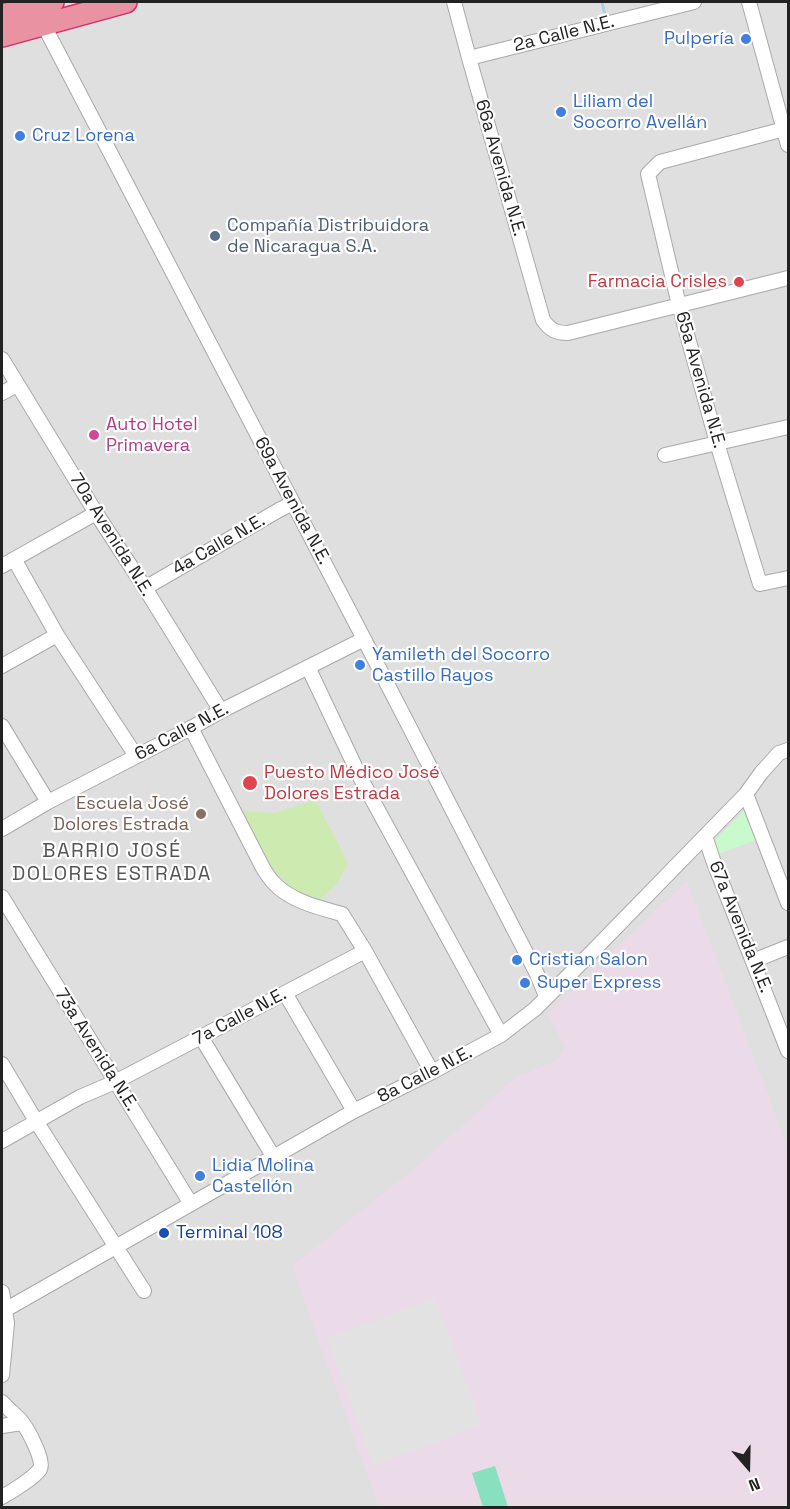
<!DOCTYPE html>
<html>
<head>
<meta charset="utf-8">
<style>
  body { margin:0 }
  #map { position:relative; width:790px; height:1509px; overflow:hidden; background:#f2efe9; font-family:"Space Grotesk",sans-serif }
  canvas { display:block }
  .frame { position:absolute; inset:0; border:3px solid #222; pointer-events:none }
  .north { position:absolute; left:718px; top:1437px; width:60px; height:60px; -webkit-text-stroke:4px #fff; paint-order:stroke; rotate:160deg; font-size:16px; font-weight:700; line-height:24px; text-align:center; color:#222 }
  .north::after { content:''; display:block; margin:auto; width:21px; height:27px; background:#222; clip-path:polygon(50% 0,100% 100%,50% 72%,0 100%) }
</style>
</head>
<body>
<div id="map">
<canvas width="790" height="1509"></canvas>
<div class="frame"></div>
<div class="north">N</div>
</div>
<script>
const g = document.querySelector('canvas').getContext('2d');
g.lineJoin = 'round';
function paint(path, color) {
  g.fillStyle = color;
  g.fill(path, 'evenodd');
}
function stroke(path, color, width, dash) {
  g.strokeStyle = color;
  g.lineWidth = width;
  g.lineCap = dash ? 'butt' : 'round';
  g.setLineDash(dash || []);
  g.stroke(path);
}
function drawText(font, color, halo, rows, align = 'center') {
  g.font = font + ' "Space Grotesk",sans-serif';
  g.lineWidth = 4.5;
  g.setLineDash([]);
  g.textBaseline = 'middle';
  g.strokeStyle = halo;
  g.fillStyle = color;
  for (const [text, x, y, turn = 0] of rows) {
    g.save();
    g.translate(x, y);
    g.rotate((+turn || 0) * Math.PI / 180);
    g.textAlign = isNaN(turn) ? turn : align;
    if (halo) g.strokeText(text, 0, 0);
    g.fillText(text, 0, 0);
    g.restore();
  }
}
const residential = new Path2D(`
  M2,2h786v1505h-786z`);
const industrial = new Path2D(`
  M687,881l101,267v359h-409l-87,-241 128,-102 95,-86 41,-17 9,-14 -17,-34z`);
const grass = new Path2D(`
  M315,800l20,37 13,27 -12,21 -16,14 -27,-10 -22,-22 -29,-56 33,2z`);
const park = new Path2D(`
  M745,810l14,29 -41,15 -3,-7 1,-8z`);
const pitch = new Path2D(`
  M495,1466l13,41h-25l-11,-34z`);
const parking = new Path2D(`
  M435,1298l47,127 -108,40 -47,-126z`);
const stream = new Path2D(`
  M602,2l3,13`);
const minor = new Path2D(`
  M454,2l15,56 74,262c7,10 13,13 25,13l220,-55
  M749,2l39,143
  M40,18l324,621 173,335 9,22
  M469,58l225,-56
  M788,128l-128,34 -12,12 31,131 38,138 43,141 28,-6
  M2,359l94,154 49,75 76,123
  M2,393l15,-8
  M665,455l123,-28
  M14,559l43,76 79,121
  M2,566l94,-53
  M145,588l134,-78 14,-7
  M2,666l55,-31
  M308,667l53,112 140,256
  M2,726l46,76
  M191,728l72,140c3,5 7,11 11,15 16,18 46,25 68,31l23,37 67,121
  M746,794l42,109
  M2,829l46,-27 143,-74 30,-17 143,-72
  M705,836l8,24 75,191
  M2,897l189,307
  M753,961l35,-14
  M285,993l69,118
  M201,1037l72,119
  M2,1064l34,57 108,170
  M2,1141l78,-44 35,-15 250,-131
  M2,1292l5,31 -5,52
  M5,1310l349,-199 78,-39 69,-37 34,-26 56,-56 155,-159 15,-21 18,-20 9,-3
  M2,1402c6,7 14,13 20,20 6,8 23,39 18,47 -6,9 -29,23 -38,28
  M2,1426l20,-3`);
const highway = new Path2D(`
  M2,15l51,-13
  M2,36l124,-34`);
const markers = [
  [746,39,6,"#3f7fe0"],
  [561,112,6,"#3f7fe0"],
  [20,136,6,"#3f7fe0"],
  [215,236,6,"#5c6f8a"],
  [739,282,6,"#e0444e"],
  [94,435,6,"#d1479c"],
  [360,665,6,"#3f7fe0"],
  [250,783,8,"#e0444e"],
  [201,814,6,"#8d6e63"],
  [517,960,6,"#3f7fe0"],
  [525,983,6,"#3f7fe0"],
  [200,1176,6,"#3f7fe0"],
  [164,1233,6,"#1a4fb4"]
];
const streetNames = [
  ["2a Calle N.E.",564,34,-14],
  ["66a Avenida N.E.",500,168,74],
  ["65a Avenida N.E.",700,380,74],
  ["69a Avenida N.E.",292,501,62],
  ["70a Avenida N.E.",111,535,58],
  ["4a Calle N.E.",219,545,-30],
  ["6a Calle N.E.",182,732,-28],
  ["67a Avenida N.E.",740,927,68],
  ["7a Calle N.E.",240,1017,-28],
  ["73a Avenida N.E.",96,1050,58],
  ["8a Calle N.E.",425,1075,-27]
];
const shopNames = [
  ["Pulpería",734,39,"right"],
  ["Liliam del",573,102],
  ["Socorro Avellán",573,123],
  ["Cruz Lorena",32,136],
  ["Yamileth del Socorro",372,655],
  ["Castillo Rayos",372,676],
  ["Cristian Salon",529,960],
  ["Super Express",537,983],
  ["Lidia Molina",212,1166],
  ["Castellón",212,1187]
];
const serviceNames = [
  ["Compañía Distribuidora",227,226],
  ["de Nicaragua S.A.",227,247]
];
const healthNames = [
  ["Farmacia Crisles",727,282],
  ["Puesto Médico José",264,773,"left"],
  ["Dolores Estrada",264,794,"left"]
];
const hotelNames = [
  ["Auto Hotel",106,425],
  ["Primavera",106,446]
];
const educationNames = [
  ["Escuela José",189,804],
  ["Dolores Estrada",189,825]
];
const transitNames = [
  ["Terminal 108",176,1233]
];
const neighbourhoodNames = [
  ["BARRIO JOSÉ",112,852],
  ["DOLORES ESTRADA",112,875]
];
paint(residential, '#e0dfdf');
paint(industrial, '#ebdbe8');
paint(grass, '#cdebb0');
paint(park, '#c8facc');
paint(pitch, '#88e0be');
paint(parking, '#e2e2e2');
stroke(stream, '#aad3df', 3);
stroke(minor, '#a9a9a9', 16);
stroke(highway, '#dc2a67', 24);
stroke(minor, '#fff', 14);
stroke(highway, '#e892a2', 21);
for (const [x, y, r, color] of markers) {
  const dot = new Path2D();
  dot.arc(x, y, r, 0, 2 * Math.PI);
  g.fillStyle = color;
  g.fill(dot);
  stroke(dot, '#fff', 2);
}
drawText('18px', '#222', '#fff', streetNames);
drawText('18px', '#366cbe', '#fff', shopNames, 'left');
drawText('18px', '#4e5e75', '#fff', serviceNames, 'left');
drawText('18px', '#be3a42', '#fff', healthNames, 'right');
drawText('18px', '#b23c85', '#fff', hotelNames, 'left');
drawText('18px', '#785e54', '#fff', educationNames, 'right');
drawText('18px', '#164399', '#fff', transitNames, 'left');
g.letterSpacing = '1.5px';
drawText('20px', '#555', '#fff', neighbourhoodNames);
g.letterSpacing = '0px';
</script>
</body>
</html>
